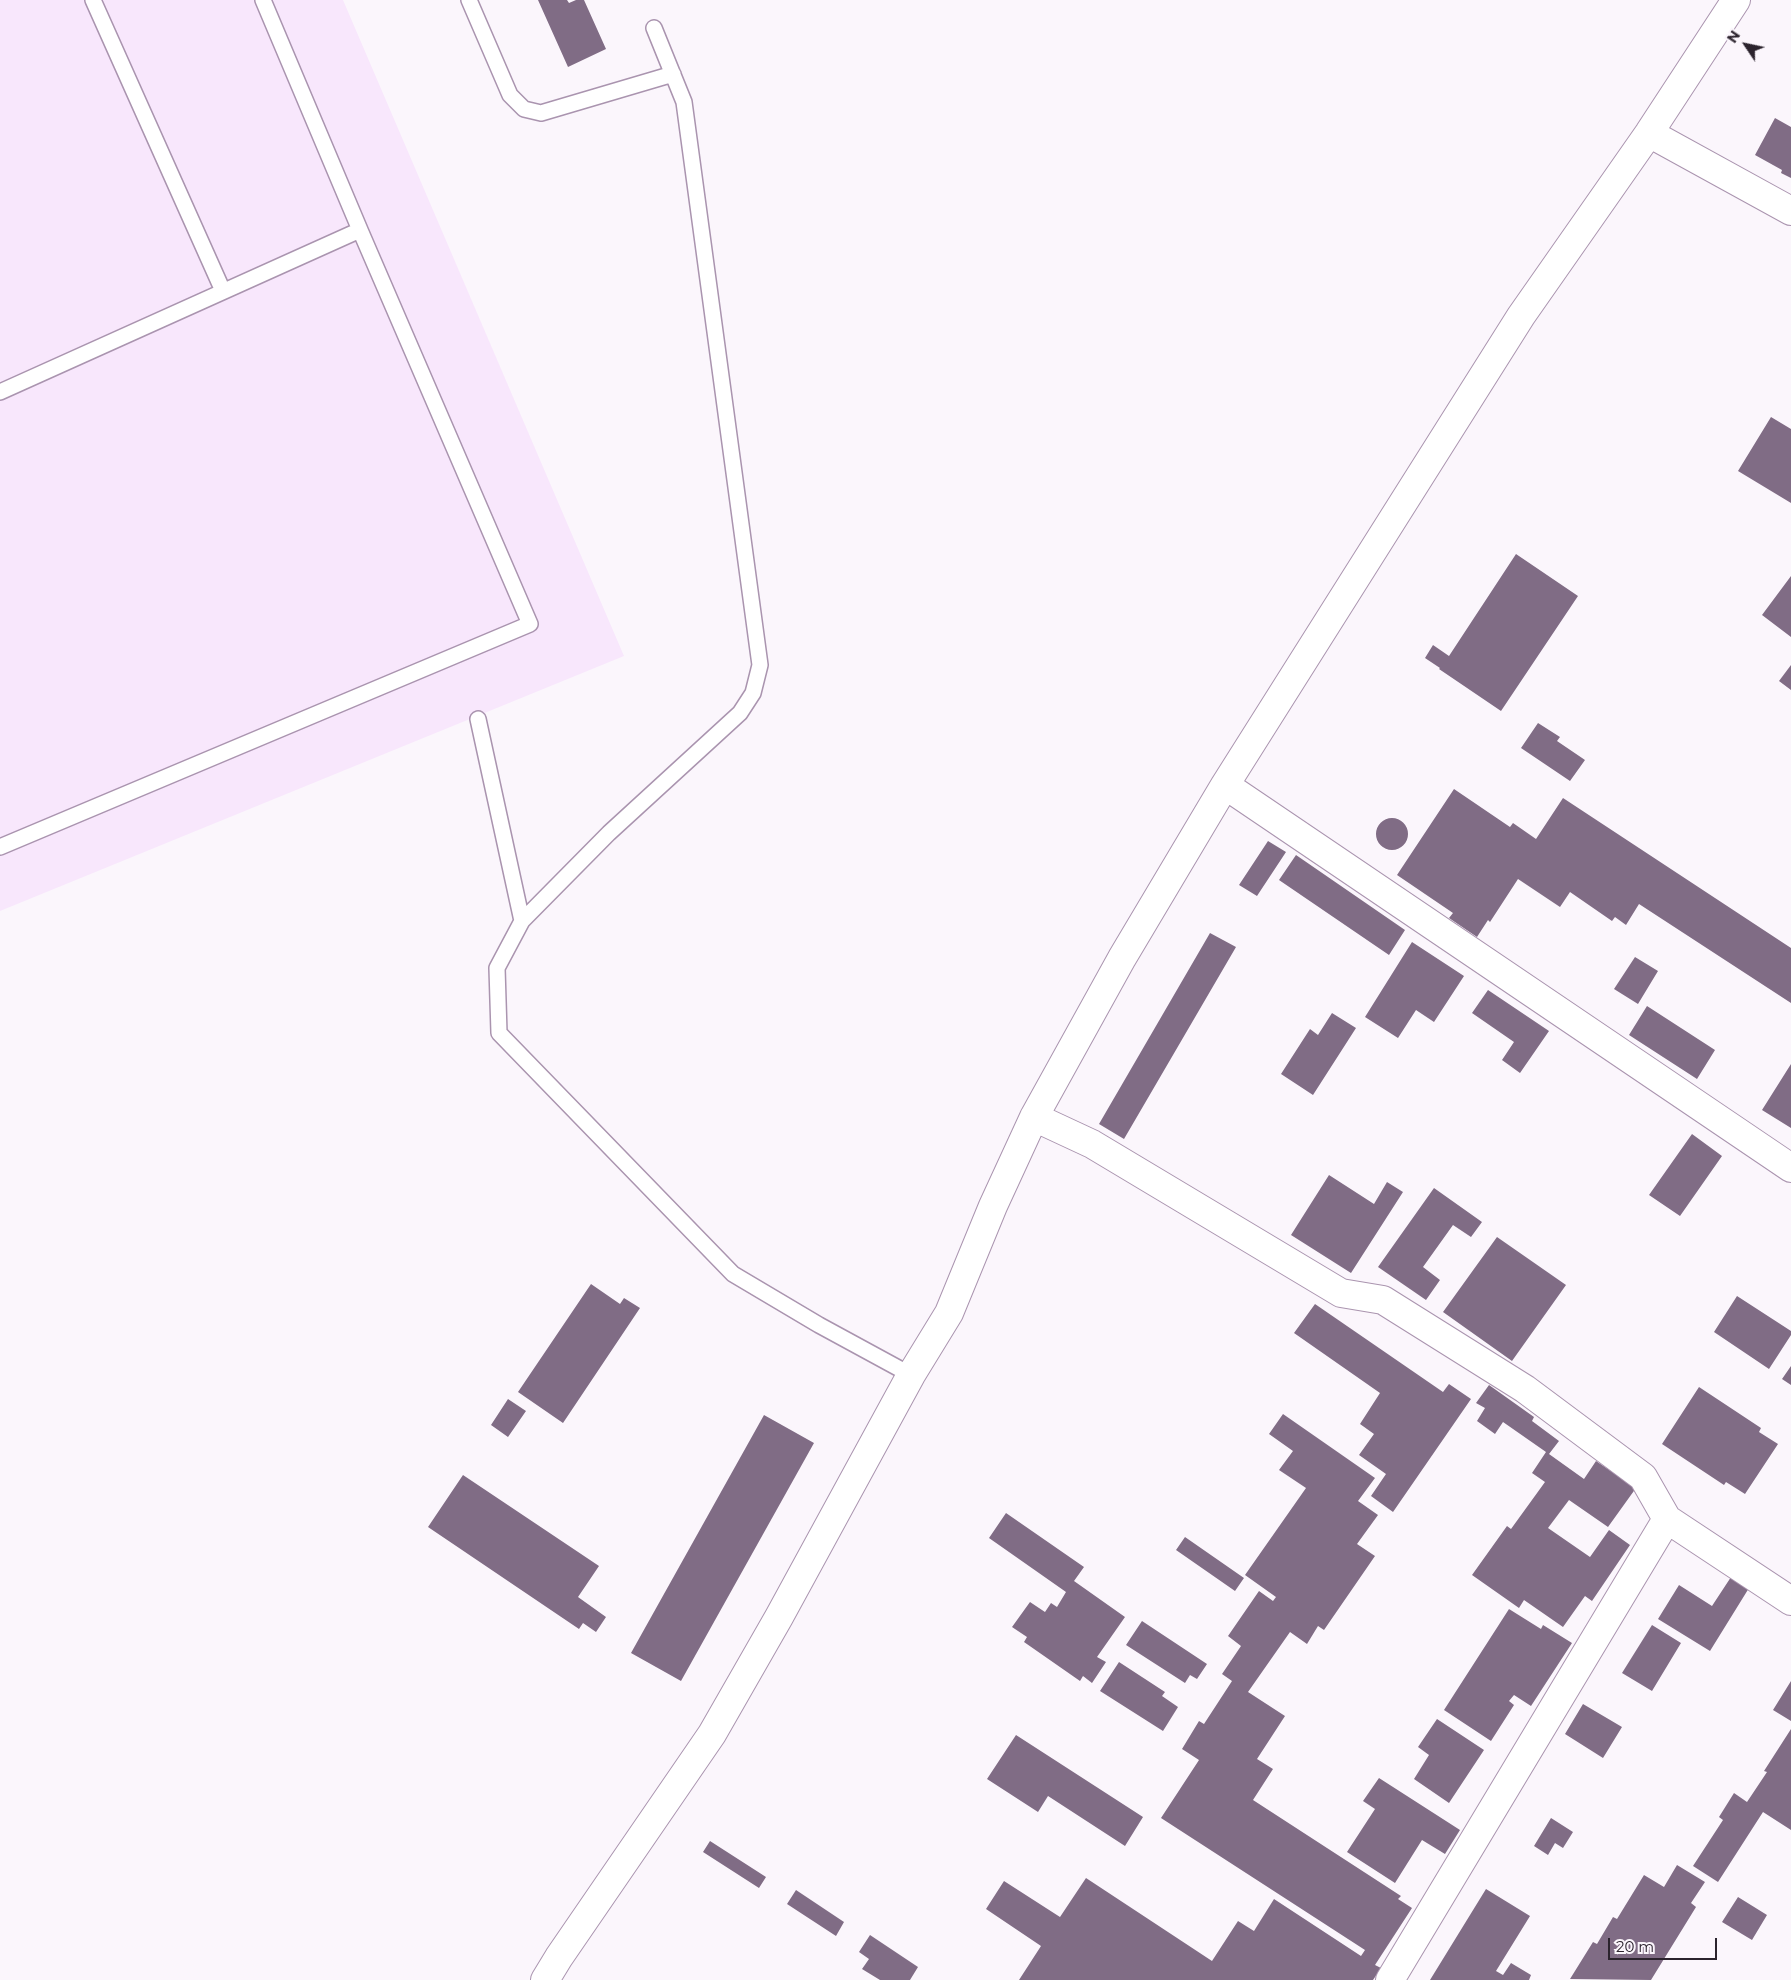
<!DOCTYPE html>
<style>
body{margin:0}
#map{position:relative;width:1791px;height:1980px;overflow:hidden;background:#fbf6fc;font-family:Montserrat,sans-serif}
canvas{display:block}
.north{position:absolute;left:1721px;top:20px;width:50px;height:50px;-webkit-text-stroke:4px #fbf6fc;paint-order:stroke;rotate:304deg;font-size:14px;font-weight:700;line-height:20px;text-align:center;color:#2b232d}
.north::after{content:'';display:block;margin:auto;width:18px;height:22px;background:#2b232d;clip-path:polygon(50% 0,100% 100%,50% 72%,0 100%)}
.scale{position:absolute;left:1608px;top:1938px;width:109px;height:22px;box-sizing:border-box;border:2px solid #2b232d;border-top:0;padding-left:6px;font-size:15px;line-height:18px;white-space:nowrap;color:#2b232d;-webkit-text-stroke:4px #fbf6fc;paint-order:stroke}
</style>
<div id="map">
<canvas width="1791" height="1980"></canvas>
<div class="north">N</div>
<div class="scale">20 m</div>
</div>
<script>
const g = document.querySelector('canvas').getContext('2d');
g.lineJoin = 'round';
function fillPath(path, color) { g.fillStyle = color; g.fill(path, 'evenodd'); }
function stroke(path, color, width, dash) { g.strokeStyle = color; g.lineWidth = width; g.lineCap = dash ? 'butt' : 'round'; g.setLineDash(dash || []); g.stroke(path); }
fillPath(new Path2D(`
 M0 0H343L624 656 0 911Z`), '#f8e7fc');
fillPath(new Path2D(`
 M538 0H567L569 3 576 0H584L606 49 568 67Z
 M1775 118 1791 127V178L1781 173 1782 170 1755 155Z
 M1771 417 1791 429V503L1738 471Z
 M1516 554 1578 596 1501 711 1439 669 1440 668 1425 658 1433 645 1449 656Z
 M1791 576V637L1762 615Z
 M1791 665V690L1779 681Z
 M1538 723 1560 737 1557 741 1585 760 1570 781 1521 748Z
 M1454 789 1510 827 1513 823 1536 839 1563 798 1791 948V1003L1639 904 1626 925 1615 917 1612 921 1570 892 1560 907 1518 879 1490 922 1488 920 1477 937 1449 918 1453 913 1397 875Z
 M1376 834a16 16 0 1 1 32 0a16 16 0 1 1-32 0Z
 M1268 841 1286 852 1257 896 1239 885Z
 M1296 855 1405 930 1389 955 1279 880Z
 M1210 933 1236 947 1124 1139 1099 1124Z
 M1412 942 1464 976 1434 1022 1416 1010 1398 1038 1365 1017Z
 M1635 957 1658 971 1638 1004 1614 989Z
 M1488 990 1549 1031 1520 1073 1502 1060 1514 1042 1472 1013Z
 M1647 1006 1715 1050 1697 1079 1629 1035Z
 M1332 1013 1356 1028 1313 1095 1281 1074 1310 1029 1318 1035Z
 M1791 1064V1128L1762 1110Z
 M1692 1134 1722 1156 1680 1216 1649 1195Z
 M1329 1175 1374 1204 1387 1182 1403 1192 1351 1273 1291 1235Z
 M1434 1188 1482 1222 1471 1237 1453 1225 1423 1267 1440 1280 1426 1300 1378 1267Z
 M1497 1237 1566 1285 1512 1361 1443 1312Z
 M591 1284 620 1304 624 1298 640 1308 563 1423 518 1392Z
 M1737 1296 1791 1331V1335L1769 1369 1714 1332Z
 M1315 1304 1443 1392 1449 1384 1471 1399 1393 1512 1371 1496 1386 1474 1359 1455 1374 1434 1360 1424 1380 1393 1294 1333Z
 M1791 1366V1385L1782 1379Z
 M1489 1385 1534 1417 1532 1421 1559 1441 1549 1454 1584 1479 1596 1461 1636 1488 1608 1527 1569 1500 1548 1528 1590 1557 1609 1530 1630 1545 1592 1601 1585 1596 1563 1627 1524 1600 1519 1608 1472 1575 1507 1526 1511 1529 1545 1482 1532 1473 1546 1452 1503 1422 1495 1434 1477 1421 1485 1408 1476 1403Z
 M1699 1387 1761 1428 1759 1432 1778 1444 1745 1494 1726 1482 1724 1485 1662 1444Z
 M508 1399 526 1411 508 1437 491 1425Z
 M1283 1414 1375 1478 1358 1501 1378 1515 1357 1544 1375 1556 1324 1630 1318 1626 1307 1644 1290 1632 1248 1692 1285 1716 1257 1759 1273 1769 1253 1800 1401 1896 1398 1899 1412 1908 1375 1965 1381 1968 1373 1980H1019L1041 1946 986 1909 1004 1881 1060 1917 1086 1878 1212 1961 1238 1921 1254 1931 1274 1899 1361 1956 1365 1950 1161 1818 1199 1760 1182 1749 1199 1721 1204 1724 1232 1681 1222 1674 1241 1646 1228 1636 1259 1591 1273 1601 1276 1597 1245 1575 1306 1488 1279 1470 1293 1451 1269 1434Z
 M764 1415 814 1443 681 1681 631 1653Z
 M463 1475 599 1566 578 1597 606 1617 596 1632 583 1623 579 1629 428 1527Z
 M1006 1513 1084 1567 1074 1581 1125 1617 1097 1657 1106 1662 1092 1683 1083 1676 1080 1681 1024 1642 1027 1637 1012 1627 1030 1602 1045 1612 1051 1603 1057 1607 1066 1592 989 1538Z
 M1185 1537 1244 1578 1235 1591 1176 1550Z
 M1731 1577 1749 1588 1710 1651 1658 1619 1679 1585 1712 1606Z
 M1509 1609 1541 1629 1543 1625 1572 1643 1531 1706 1514 1695 1509 1701 1514 1705 1491 1741 1444 1710Z
 M1142 1621 1207 1664 1197 1679 1190 1675 1185 1683 1126 1645Z
 M1652 1625 1681 1643 1652 1691 1622 1673Z
 M1119 1662 1165 1692 1162 1696 1178 1707 1163 1731 1100 1691Z
 M1791 1681V1721L1773 1710Z
 M1583 1704 1622 1727 1603 1758 1565 1734Z
 M1437 1719 1484 1750 1449 1803 1414 1779 1429 1755 1418 1747Z
 M1791 1729V1830L1763 1812 1718 1882 1693 1866 1723 1820 1719 1817 1734 1793 1747 1802 1767 1772 1764 1771Z
 M1016 1735 1143 1817 1125 1846 1048 1796 1038 1812 987 1779Z
 M1379 1778 1460 1830 1445 1854 1422 1840 1395 1883 1347 1852 1375 1809 1363 1801Z
 M1551 1818 1573 1832 1563 1848 1555 1843 1548 1855 1534 1846Z
 M710 1841 766 1877 759 1888 703 1852Z
 M1677 1865 1705 1882 1691 1903 1696 1907 1651 1980 1570 1979 1593 1942 1597 1944 1613 1917 1617 1919 1644 1875 1664 1887Z
 M1486 1889 1530 1916 1496 1971 1503 1975 1511 1963 1531 1975 1529 1980H1430Z
 M796 1890 844 1922 836 1936 787 1904Z
 M1738 1897 1767 1915 1752 1940 1722 1922Z
 M870 1935 918 1967 910 1980H880L862 1969 869 1959 859 1952Z`), '#806c85');
const service = new Path2D(`
 M93 0 223 291
 M469 0 510 95 524 109 541 113 673 74
 M654 28 684 102 760 665 753 693 740 713 609 833 522 921 497 968 499 1033 733 1274 819 1325 911 1375
 M0 392 360 230 263 0
 M478 719 522 921
 M0 847 530 624 360 230`);
const minor = new Path2D(`
 M1649 133 1791 211
 M1225 785 1791 1168
 M1034 1117 1092 1144 1341 1293 1383 1300 1525 1389 1643 1477 1667 1519 1791 1601
 M545 1980 559 1957 712 1734 779 1617 911 1375 949 1313 993 1206 1034 1117 1122 958 1225 785 1521 316 1649 133 1736 0
 M1390 1980 1667 1519`);
stroke(service, '#aa94af', 18);
stroke(minor, '#aa94af', 30);
stroke(service, '#fff', 15);
stroke(minor, '#fff', 28);
</script>
